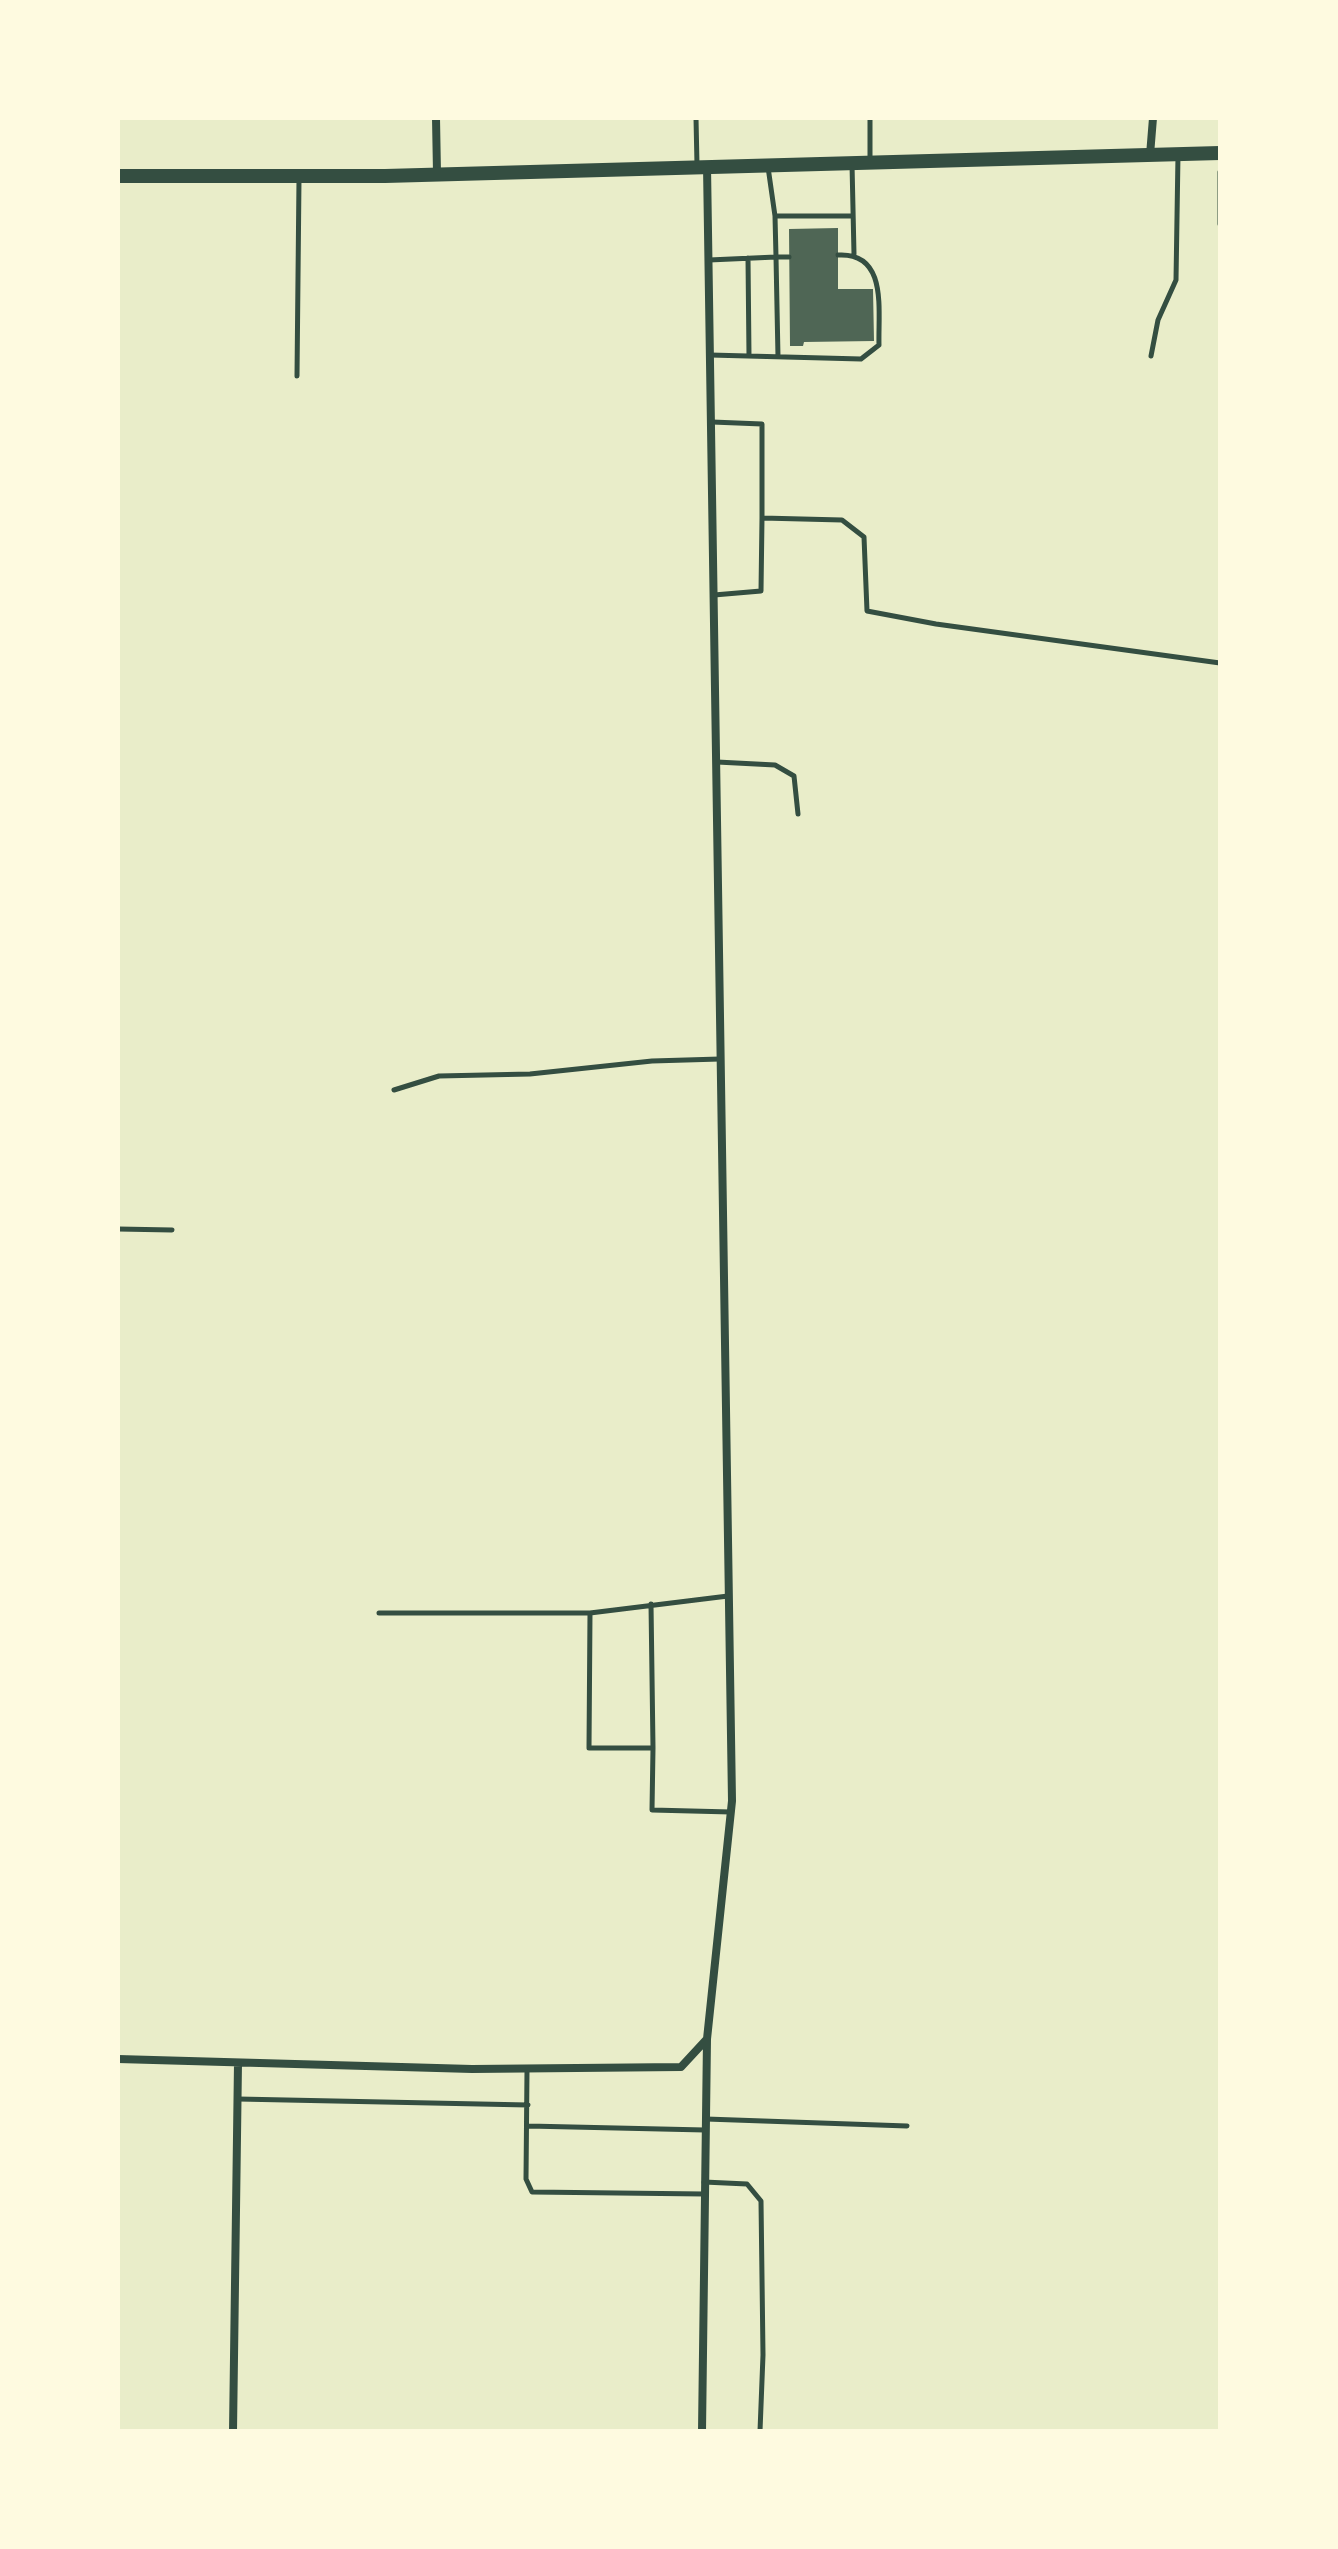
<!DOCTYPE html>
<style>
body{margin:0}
#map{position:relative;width:1338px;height:2549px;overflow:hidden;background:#e9edc9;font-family:"PT Sans Narrow",sans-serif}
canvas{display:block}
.frame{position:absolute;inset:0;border:120px solid #fefae0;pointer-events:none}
</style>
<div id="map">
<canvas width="1338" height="2549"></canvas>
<div class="frame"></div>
</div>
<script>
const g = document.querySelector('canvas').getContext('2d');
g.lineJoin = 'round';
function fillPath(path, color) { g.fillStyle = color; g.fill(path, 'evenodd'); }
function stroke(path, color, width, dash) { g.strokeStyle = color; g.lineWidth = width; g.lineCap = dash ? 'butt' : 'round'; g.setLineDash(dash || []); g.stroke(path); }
fillPath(new Path2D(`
 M838 228V289H873L874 341 804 342 803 346H790L789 229Z`), '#4f6655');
stroke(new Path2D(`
 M696 118 697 165
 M870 118V161
 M852 164 854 254
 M768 167 775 216H852
 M1220 172V224
 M748 258 749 356
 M709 260 776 257 775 216
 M710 355 861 359 879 345C878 310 888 252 838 255
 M1151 356 1158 320 1176 280 1178 155
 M778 357 776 257H789
 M297 376 299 179
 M712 422 762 424V518
 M714 595 761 591 762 518 842 520 864 537 867 611 936 624 1220 663
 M717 762 775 765 794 776 798 814
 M394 1090 439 1076 530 1074 652 1061 720 1059
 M118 1229 172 1230
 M651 1604 653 1748
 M379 1613H590L728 1596
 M590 1613 589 1748H653L652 1810 731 1812
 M527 2070 526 2179 532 2192 704 2194
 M238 2099 528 2105
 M706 2119 907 2126
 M528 2126 705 2130
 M704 2182 747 2184 761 2201 763 2355 760 2431`), '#344e41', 5);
stroke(new Path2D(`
 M436 118 437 173
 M1150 155 1153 118
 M118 2059 472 2069 681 2067 706 2040
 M233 2431 238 2063
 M702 2431 707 2039 732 1801 707 166`), '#344e41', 8);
stroke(new Path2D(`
 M118 176H385L1220 153`), '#344e41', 14);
</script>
